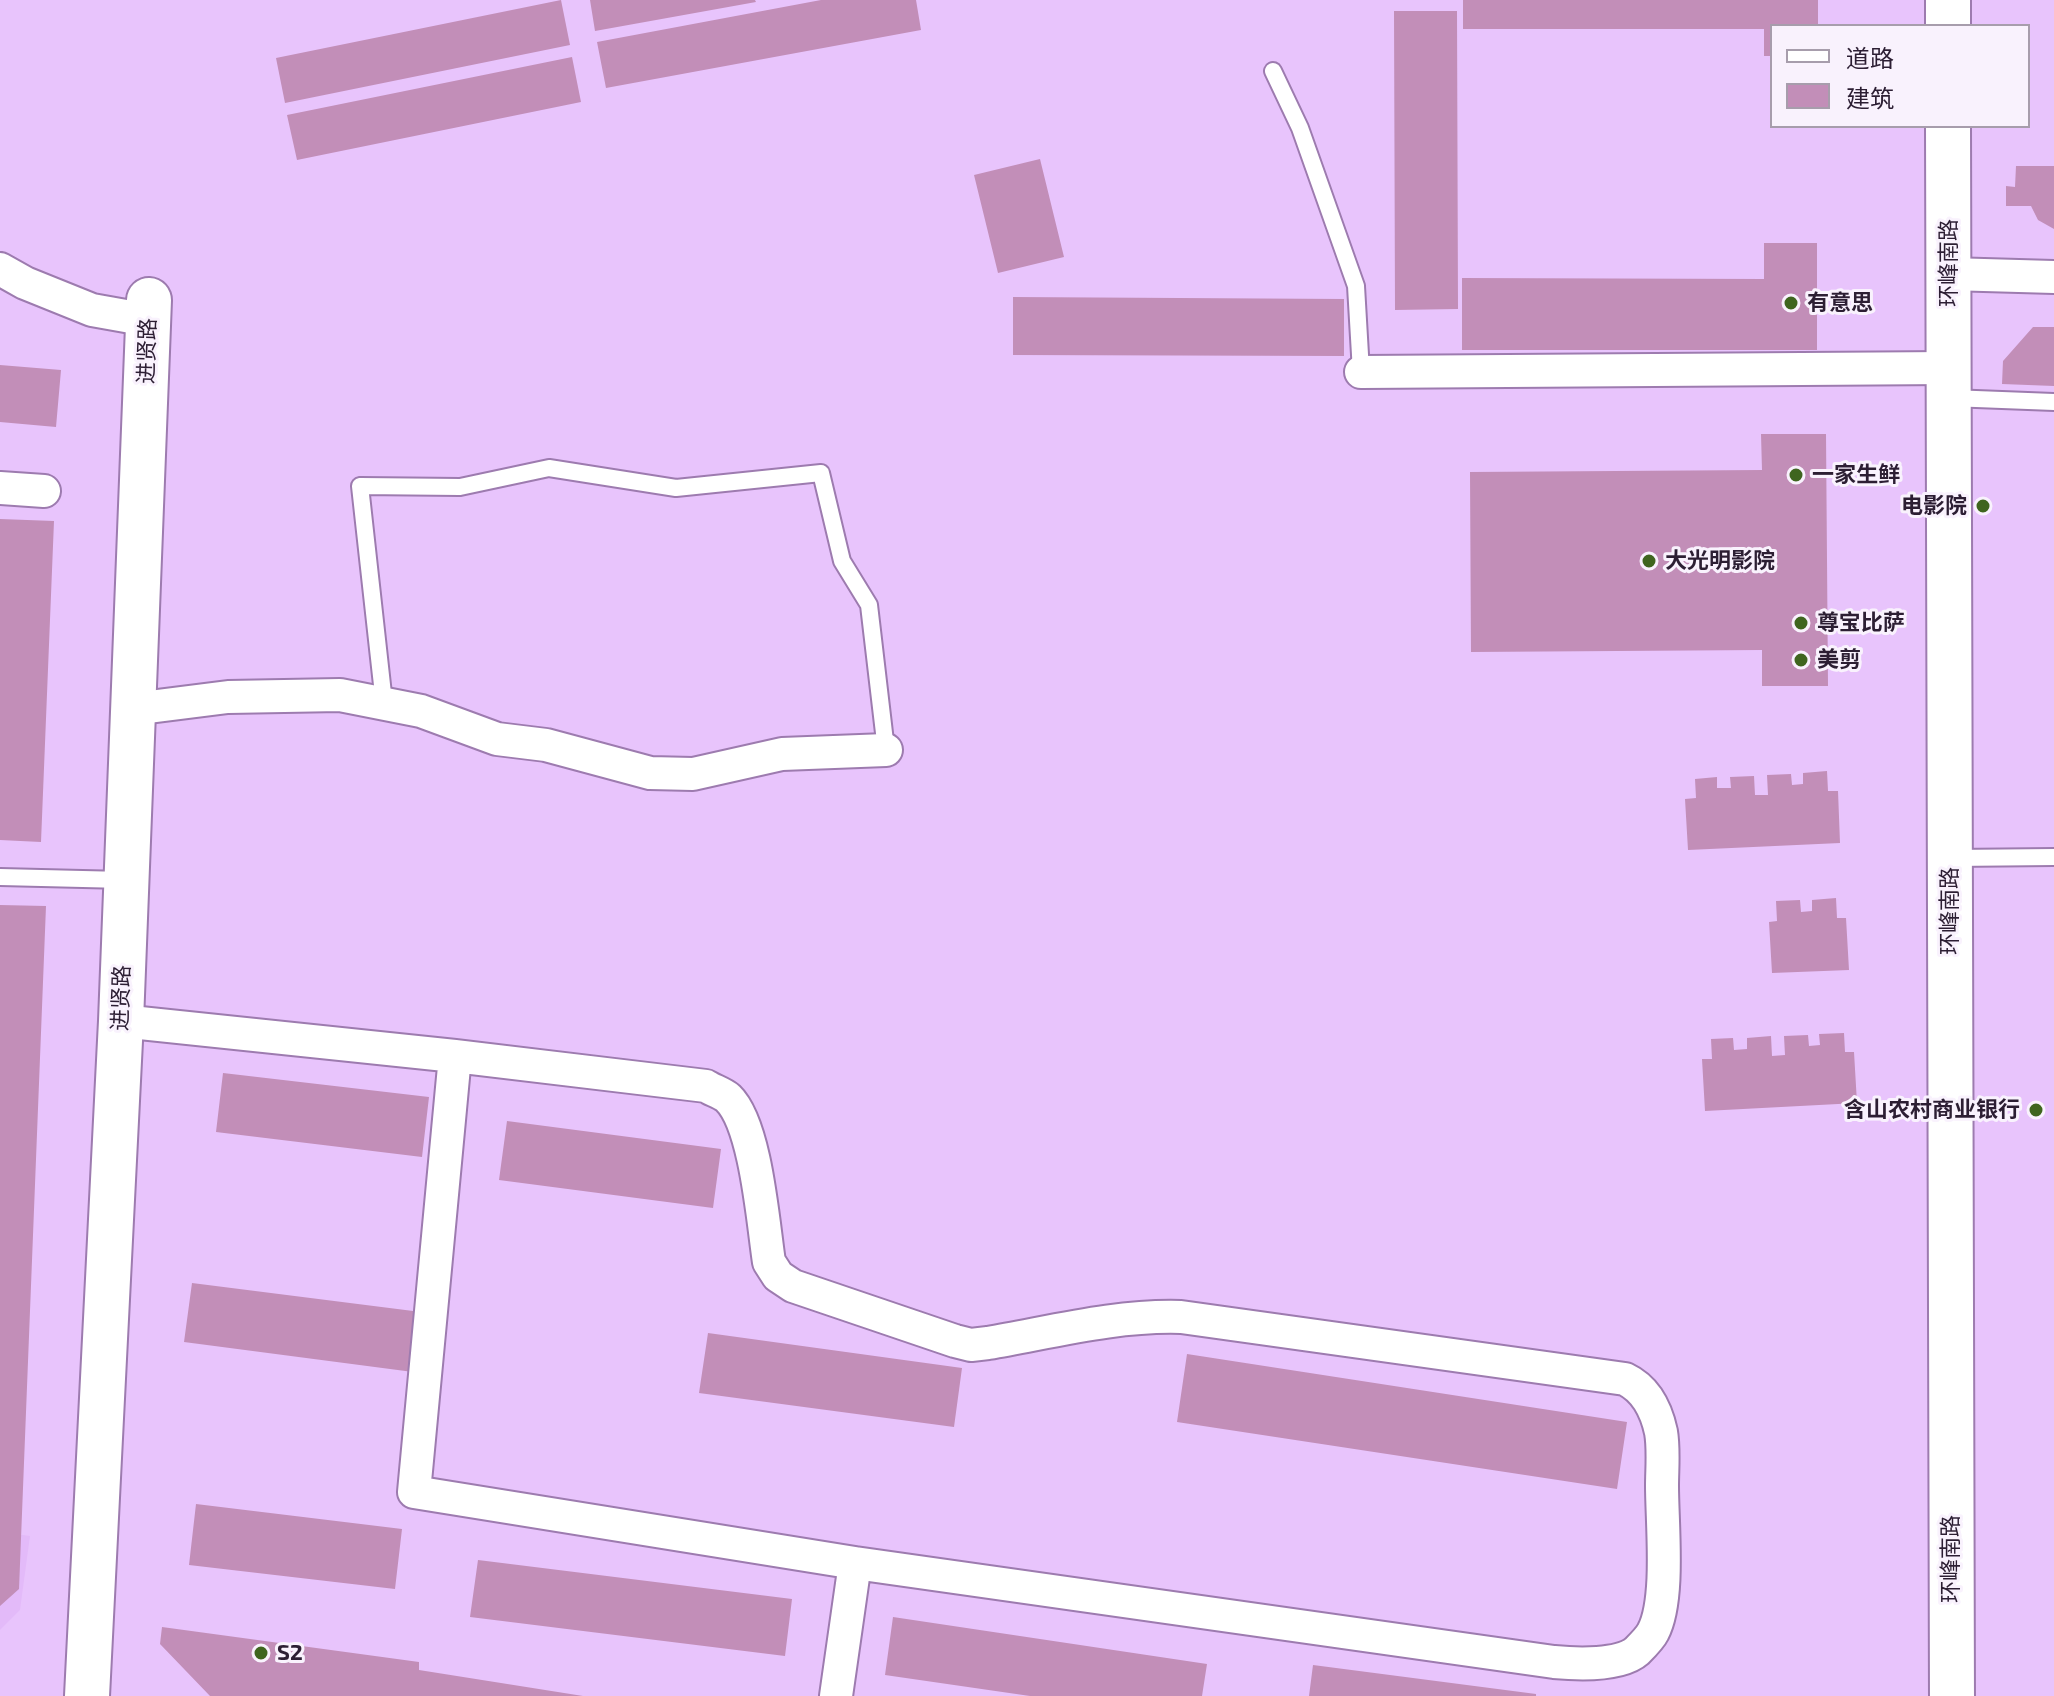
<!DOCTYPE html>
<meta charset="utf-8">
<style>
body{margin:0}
#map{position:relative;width:2054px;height:1696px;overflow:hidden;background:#e8c4fc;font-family:"Exo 2","Noto Sans SC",sans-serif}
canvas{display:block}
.legend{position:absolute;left:1770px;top:24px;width:260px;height:104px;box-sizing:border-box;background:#f9f2fd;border:2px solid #a79dac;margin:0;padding:10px 14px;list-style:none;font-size:24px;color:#2c1e33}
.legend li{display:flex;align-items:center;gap:16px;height:40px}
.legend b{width:40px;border:2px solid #a79dac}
</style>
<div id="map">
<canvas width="2054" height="1696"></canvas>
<ul class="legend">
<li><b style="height:10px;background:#fff"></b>道路</li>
<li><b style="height:22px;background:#c28eb8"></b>建筑</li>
</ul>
</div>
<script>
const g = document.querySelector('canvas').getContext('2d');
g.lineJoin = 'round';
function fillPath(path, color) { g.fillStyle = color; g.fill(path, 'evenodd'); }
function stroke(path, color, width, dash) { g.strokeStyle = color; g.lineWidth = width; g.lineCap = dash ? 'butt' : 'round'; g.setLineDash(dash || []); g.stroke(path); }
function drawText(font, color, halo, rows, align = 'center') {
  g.font = font + ' "Exo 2","Noto Sans SC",sans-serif'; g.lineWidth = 6; g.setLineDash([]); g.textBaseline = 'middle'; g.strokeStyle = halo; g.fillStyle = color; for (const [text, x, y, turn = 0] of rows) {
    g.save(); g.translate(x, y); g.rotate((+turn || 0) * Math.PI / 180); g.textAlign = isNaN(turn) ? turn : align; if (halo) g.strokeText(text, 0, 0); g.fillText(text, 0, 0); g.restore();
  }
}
fillPath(new Path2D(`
 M0 1532 30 1536 20 1610 0 1630Z`), '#e3baf9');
fillPath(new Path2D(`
 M561 0 570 45 285 103 276 58Z
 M590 0H755L756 2 595 31Z
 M821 0H916L921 30 606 88 597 42Z
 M1463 0H1818V26H1772V56H1764V29H1463Z
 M1394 11H1457L1458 309 1395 310Z
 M572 57 581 102 297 160 287 115Z
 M1040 159 1064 257 998 273 974 175Z
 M2016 166H2054V229L2038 220 2031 206H2006V186L2015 187Z
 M1764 243H1817V350H1462V278L1764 279Z
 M1013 297 1344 299V356L1013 355Z
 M2033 327H2054V386L2002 384 2003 361Z
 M0 365 61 370 56 427 0 422Z
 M1761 434H1826L1828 686H1762V650L1471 652 1470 472 1762 470Z
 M0 519 54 521 41 842 0 840Z
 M1827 771 1828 791H1838L1840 843 1688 850 1685 799 1696 798 1695 779 1717 777V788H1731L1730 777 1754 776 1755 795H1768L1767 775 1791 774 1792 785 1803 784V773Z
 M1836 898 1837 918H1846L1849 970 1772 973 1769 922 1777 921 1776 901 1800 900 1801 912 1812 911V900Z
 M0 905 46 906 19 1589 0 1606Z
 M1844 1033 1845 1052H1854L1857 1103 1705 1111 1702 1059H1712L1711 1039 1733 1038 1734 1050 1747 1049V1038L1771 1036 1772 1056 1785 1055 1784 1036 1808 1035 1809 1046 1820 1045 1819 1034Z
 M223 1073 429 1097 422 1157 216 1132Z
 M507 1121 721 1149 713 1208 499 1180Z
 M192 1283 421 1312 413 1372 184 1342Z
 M708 1333 962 1368 954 1427 699 1393Z
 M1187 1354 1627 1422 1617 1489 1177 1422Z
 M196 1504 402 1529 395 1589 189 1565Z
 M478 1560 792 1599 785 1656 470 1617Z
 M893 1617 1207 1664 1202 1696H1030L885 1675Z
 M162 1627 419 1662V1670L583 1696H210L160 1644Z
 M1313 1665 1536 1694V1696H1309Z`), '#c28eb8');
const lane = new Path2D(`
 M1273 71 1300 128 1356 286 1361 372
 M1950 398 2054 402
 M384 703 360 486 460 487 549 468 676 488 821 473 842 561 869 605 886 750
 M1951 858 2054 857
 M0 877 124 880`);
const street = new Path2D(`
 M0 269 25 283 92 310 148 320
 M1949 274 2054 277
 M1361 372 1949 368
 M0 488 44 491
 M133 709 228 697 340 695 421 711 497 739 546 745 650 773 693 774 782 754 886 750
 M121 1021 455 1056 706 1086C712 1090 722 1093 728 1098 756 1125 763 1223 769 1262L778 1276 793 1286 955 1341 971 1345 988 1343C1052 1332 1116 1315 1181 1317L1625 1379C1646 1389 1656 1409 1661 1432 1664 1449 1662 1469 1662 1486 1662 1524 1670 1600 1653 1632 1650 1638 1642 1646 1637 1651 1620 1666 1576 1664 1554 1662L855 1563 414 1492 455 1056
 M836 1696 855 1563`);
const secondary = new Path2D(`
 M1948 0V26
 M1948 126 1952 1696
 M87 1696 121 1021 149 300`);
stroke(lane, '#9d7baf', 20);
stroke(street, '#9d7baf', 36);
stroke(secondary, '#9d7baf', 48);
stroke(lane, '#fff', 16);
stroke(street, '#fff', 32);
stroke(secondary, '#fff', 44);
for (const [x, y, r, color] of [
 [1791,303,8,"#3f651f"],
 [1796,475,8,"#3f651f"],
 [1983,506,8,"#3f651f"],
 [1649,561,8,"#3f651f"],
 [1801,623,8,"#3f651f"],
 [1801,660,8,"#3f651f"],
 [2036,1110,8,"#3f651f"],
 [261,1653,8,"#3f651f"]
]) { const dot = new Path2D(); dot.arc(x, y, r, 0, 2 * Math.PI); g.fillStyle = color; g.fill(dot); stroke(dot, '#f9f2fd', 3); }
drawText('22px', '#2c1e33', '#f9f2fd', [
 ["环峰南路",1949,263,-90],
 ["进贤路",147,351,-88],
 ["环峰南路",1950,911,-90],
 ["进贤路",121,998,-88],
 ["环峰南路",1951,1559,-90]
]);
drawText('bold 22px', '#2c1e33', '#f9f2fd', [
 ["有意思",1807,303],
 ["一家生鲜",1812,475],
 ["电影院",1967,506,"right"],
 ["大光明影院",1665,561],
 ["尊宝比萨",1817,623],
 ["美剪",1817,660],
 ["含山农村商业银行",2020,1110,"right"],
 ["S2",277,1653]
], 'left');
</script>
